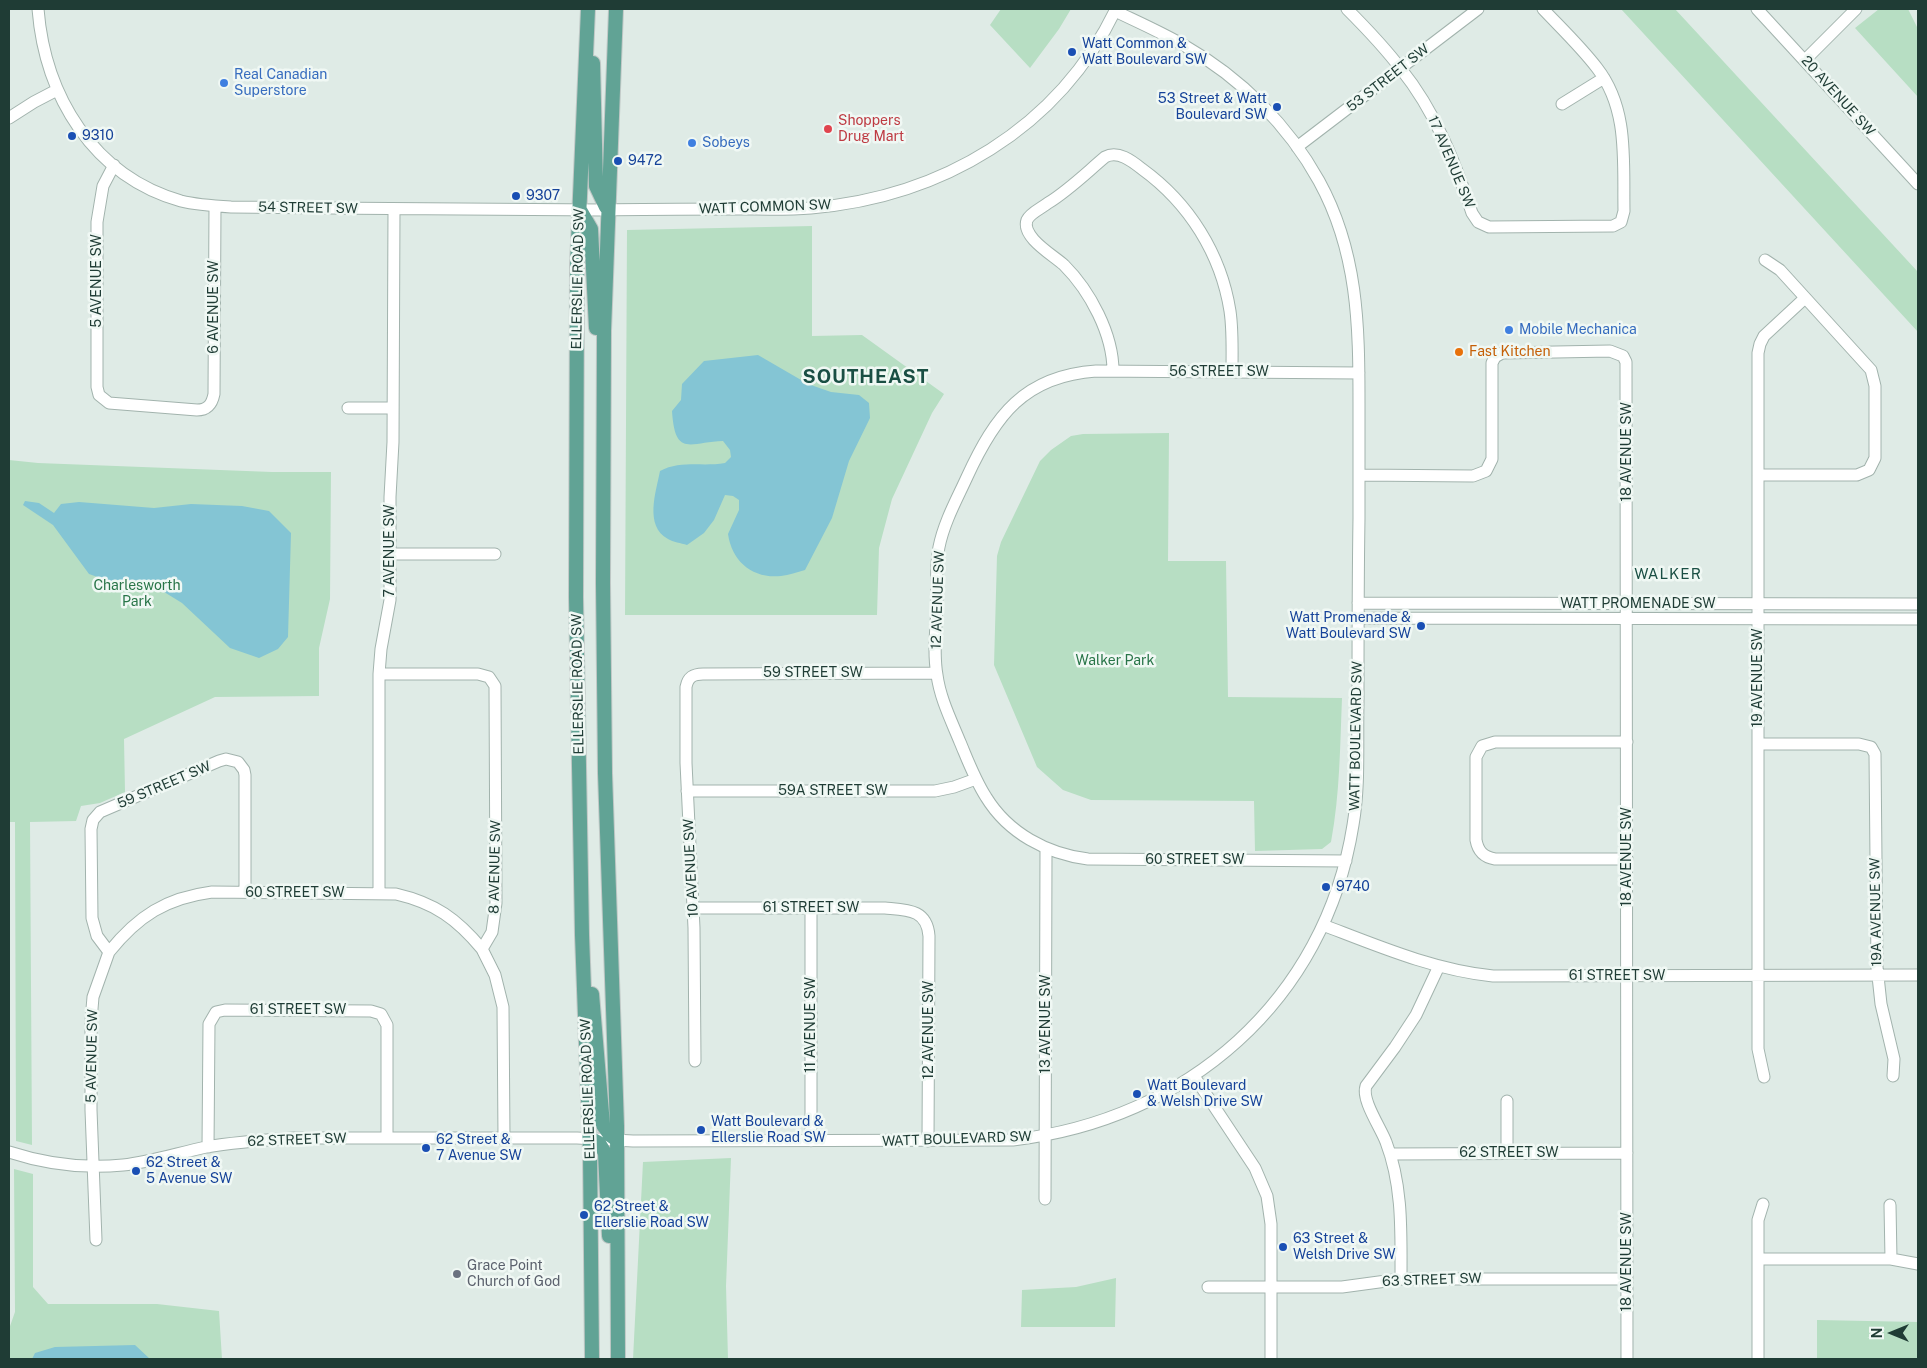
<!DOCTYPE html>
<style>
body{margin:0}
#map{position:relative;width:1927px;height:1368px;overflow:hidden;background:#dfebe6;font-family:"Public Sans",sans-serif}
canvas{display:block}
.frame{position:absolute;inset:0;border:10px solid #1f3c35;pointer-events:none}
.north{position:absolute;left:1867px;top:1308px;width:50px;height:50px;-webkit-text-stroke:4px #f0f8f4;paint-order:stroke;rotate:270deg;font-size:14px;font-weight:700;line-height:20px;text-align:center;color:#1f3c35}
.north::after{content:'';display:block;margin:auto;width:18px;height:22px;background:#1f3c35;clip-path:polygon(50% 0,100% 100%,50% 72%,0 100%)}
</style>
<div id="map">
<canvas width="1927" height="1368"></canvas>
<div class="frame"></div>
<div class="north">N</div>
</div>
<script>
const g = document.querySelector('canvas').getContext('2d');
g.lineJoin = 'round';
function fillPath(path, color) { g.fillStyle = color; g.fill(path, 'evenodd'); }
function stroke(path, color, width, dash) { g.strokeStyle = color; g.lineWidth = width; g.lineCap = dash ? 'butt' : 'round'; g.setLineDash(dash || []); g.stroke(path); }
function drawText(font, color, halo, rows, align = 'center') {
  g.font = font + ' "Public Sans",sans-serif'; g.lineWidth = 5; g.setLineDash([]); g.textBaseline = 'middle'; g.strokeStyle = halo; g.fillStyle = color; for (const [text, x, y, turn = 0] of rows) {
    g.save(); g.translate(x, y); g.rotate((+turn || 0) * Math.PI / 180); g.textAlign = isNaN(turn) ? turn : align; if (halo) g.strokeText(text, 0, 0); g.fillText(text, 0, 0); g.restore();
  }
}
fillPath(new Path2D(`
 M1001 9H1071L1059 29 1030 68 990 25Z
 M1621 9H1675L1918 272V332Z
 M1879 9H1908L1918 29V97L1855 28Z
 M812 226V336L862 335 944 394 932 413 892 499 879 548 877 615H625L627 230Z
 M1169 433 1168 561H1226L1228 697 1342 698C1340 746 1340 794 1331 842L1322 849 1255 851 1254 801 1091 800 1063 790 1037 767 994 665 997 556 1001 542 1040 461 1051 450 1071 436 1083 434Z
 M9 460 38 463 272 472H331L330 599 319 648V696L215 697 124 739 125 792 100 803 81 806 76 821 30 822 32 1145 16 1141 15 822H9Z
 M731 1158 726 1286 728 1359H633L643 1162Z
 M14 1169 33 1174V1287L48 1304H157L219 1311 222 1359H9V1329L15 1312Z
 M1116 1278 1115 1327H1021L1022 1290 1076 1287Z
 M1817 1320 1918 1322V1359H1817Z`), '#b7dec3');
fillPath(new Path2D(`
 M758 355 808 384 831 392 859 395 869 403 870 418 849 461 832 518 805 570C797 572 789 575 781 576 753 579 732 562 728 534L739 510V500L733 496 725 495 714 520 704 533 687 545C681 543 673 542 668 539 644 526 656 492 660 471 681 460 703 467 725 463L731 457 730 450 723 441C690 442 675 458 672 411L681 400 682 384 704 361Z
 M25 501 39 503 54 513 61 504 79 502 154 508 191 504 242 506 269 511 291 533 288 637 278 649 259 658 230 648 182 603 156 587 120 585 89 574 53 525 23 505Z
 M135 1345 150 1359H32L35 1353 55 1347Z`), '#84c5d4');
const minor = new Path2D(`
 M38 9C45 96 93 176 181 201 197 205 214 206 231 207 355 208 479 210 603 210 648 209 693 209 738 209 762 209 787 210 811 208 941 197 1058 129 1116 9
 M1347 9C1366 28 1385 48 1401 69 1435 111 1455 162 1472 213L1478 222 1489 227 1613 226 1621 222 1624 211C1623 161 1629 109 1597 68 1581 47 1561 28 1543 9
 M1757 9 1918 184
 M1805 60 1856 9
 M1562 104 1604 78
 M9 118 34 102 57 90
 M1297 147 1478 9
 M114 165 103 186 97 222V387L99 395 109 403 197 410C208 410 212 404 214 394L215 206
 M1113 371C1113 334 1090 291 1064 265 1053 255 1021 237 1027 220 1030 213 1042 208 1048 203 1069 190 1086 173 1105 157 1118 150 1132 161 1142 169 1189 203 1221 254 1230 311 1233 331 1232 352 1232 372
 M348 408H393
 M1359 475 1473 476 1486 471 1492 459V363L1495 357 1502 353 1610 351 1623 356 1626 362 1627 1359
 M1758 475H1857L1869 470 1875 458V386L1871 370 1780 270 1765 260
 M390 554H495
 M1358 603 1918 604
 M1358 618 1918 619
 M379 674H478L489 677 495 686 496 903 492 932 482 949 495 975 503 1007 504 1138
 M1627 742H1495L1482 746 1476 757V840C1478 851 1483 857 1495 859H1627
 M1758 744H1859L1871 747 1875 754 1877 967 1881 1004 1894 1059 1893 1076
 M687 791H935L954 787 976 779
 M1346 861 1088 859C1047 854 1008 833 986 797 975 780 968 761 960 742 951 720 940 698 937 675 933 653 936 629 937 607 937 587 935 566 939 547 944 522 957 499 967 477 995 416 1024 376 1096 371L1359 373
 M379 893V674L381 649 390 600V497L393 442 394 209
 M694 908H885C907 910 927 909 929 936L928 1141
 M1323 925C1378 946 1434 970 1493 976L1918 975
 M109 952C138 916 166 898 212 892L396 894C435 903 457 919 482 949
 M695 1061 694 928 686 763V687C688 677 693 674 703 674L936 673
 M1194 1076 1255 1168 1267 1196 1271 1224V1359
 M1764 1077 1758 1049V353L1760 344 1764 336 1805 298
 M1507 1101V1153
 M811 1141V909
 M208 1147 209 1024 216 1012 225 1010 371 1011 381 1014 387 1025V1138
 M9 1152C46 1164 84 1169 123 1165 151 1162 178 1153 206 1147 235 1142 264 1140 294 1138H577L633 1141 1013 1140C1187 1120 1325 1001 1353 825 1360 785 1357 744 1358 703 1358 641 1358 580 1359 518 1359 480 1359 441 1359 403 1359 325 1358 252 1319 181 1288 125 1241 78 1185 46 1163 33 1138 22 1115 11
 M1390 1154 1627 1153
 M1045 1199 1046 849
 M1890 1205 1891 1259
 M96 1240 91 1110V1021L93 997 109 952 97 936 92 918 91 829 93 820 100 812 219 761 226 759 238 762 244 770 245 775V892
 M1758 1259V1220L1763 1204
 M1401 1279C1401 1233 1403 1186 1386 1142 1381 1128 1361 1100 1366 1086L1395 1047 1416 1015 1439 966
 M1208 1287H1342L1401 1279H1627
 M1758 1359V1259H1891L1918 1264`);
const major = new Path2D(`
 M588 9 577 266 576 597 582 935 590 1152 592 1359
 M616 9 604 331 603 583 605 773 617 1126 618 1359
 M593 63 596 186 606 207
 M580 210 591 229 596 328
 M592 994 603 1125 610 1135 617 1140
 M590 1138 599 1143 605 1153 609 1236`);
stroke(minor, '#a2b3ad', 13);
stroke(major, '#c0c8c6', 16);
stroke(minor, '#fff', 11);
stroke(major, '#61a395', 14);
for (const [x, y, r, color] of [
 [1072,52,5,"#1a4fb4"],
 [224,83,5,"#3f7fe0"],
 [1277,107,5,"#1a4fb4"],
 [828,129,5,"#e0444e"],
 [72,136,5,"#1a4fb4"],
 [692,143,5,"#3f7fe0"],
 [618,161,5,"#1a4fb4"],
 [516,196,5,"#1a4fb4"],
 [1509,330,5,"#3f7fe0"],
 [1459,352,5,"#e8710a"],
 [1421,626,5,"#1a4fb4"],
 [1326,887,5,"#1a4fb4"],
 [1137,1094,5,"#1a4fb4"],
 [701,1130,5,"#1a4fb4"],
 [426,1148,5,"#1a4fb4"],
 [136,1171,5,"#1a4fb4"],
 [584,1215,5,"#1a4fb4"],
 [1283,1247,5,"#1a4fb4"],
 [457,1274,5,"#6b7280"]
]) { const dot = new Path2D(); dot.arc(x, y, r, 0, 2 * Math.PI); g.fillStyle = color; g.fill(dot); stroke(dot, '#f0f8f4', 2); }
drawText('14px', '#164399', '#f0f8f4', [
 ["Watt Common &",1082,44],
 ["Watt Boulevard SW",1082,60],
 ["53 Street & Watt",1267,99,"right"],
 ["Boulevard SW",1267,115,"right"],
 ["9310",82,136],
 ["9472",628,161],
 ["9307",526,196],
 ["Watt Promenade &",1411,618,"right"],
 ["Watt Boulevard SW",1411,634,"right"],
 ["9740",1336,887],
 ["Watt Boulevard",1147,1086],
 ["& Welsh Drive SW",1147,1102],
 ["Watt Boulevard &",711,1122],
 ["Ellerslie Road SW",711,1138],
 ["62 Street &",436,1140],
 ["7 Avenue SW",436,1156],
 ["62 Street &",146,1163],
 ["5 Avenue SW",146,1179],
 ["62 Street &",594,1207],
 ["Ellerslie Road SW",594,1223],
 ["63 Street &",1293,1239],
 ["Welsh Drive SW",1293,1255]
], 'left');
drawText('14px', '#366cbe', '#f0f8f4', [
 ["Real Canadian",234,75],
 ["Superstore",234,91],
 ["Sobeys",702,143],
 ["Mobile Mechanica",1519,330]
], 'left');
drawText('14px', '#1f3c35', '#f0f8f4', [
 ["53 STREET SW",1388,78,-38],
 ["20 AVENUE SW",1838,96,48],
 ["17 AVENUE SW",1451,162,67],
 ["WATT COMMON SW",765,207,-2],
 ["54 STREET SW",308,208,1],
 ["ELLERSLIE ROAD SW",578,279,-89],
 ["5 AVENUE SW",97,281,-90],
 ["6 AVENUE SW",214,307,-90],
 ["56 STREET SW",1219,372],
 ["18 AVENUE SW",1627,452,-90],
 ["7 AVENUE SW",390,551,-90],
 ["12 AVENUE SW",938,600,-88],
 ["WATT PROMENADE SW",1638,604],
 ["59 STREET SW",813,673],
 ["19 AVENUE SW",1758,678,-90],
 ["ELLERSLIE ROAD SW",578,684,-91],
 ["WATT BOULEVARD SW",1356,736,-89],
 ["59 STREET SW",164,785,-23],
 ["59A STREET SW",833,791],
 ["18 AVENUE SW",1627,857,-90],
 ["60 STREET SW",1195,860],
 ["8 AVENUE SW",495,867,-89],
 ["10 AVENUE SW",691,868,-93],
 ["60 STREET SW",295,893],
 ["61 STREET SW",811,908],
 ["19A AVENUE SW",1876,912,-91],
 ["61 STREET SW",1617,976],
 ["61 STREET SW",298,1010],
 ["13 AVENUE SW",1046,1024,-90],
 ["11 AVENUE SW",811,1025,-90],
 ["12 AVENUE SW",929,1030,-90],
 ["5 AVENUE SW",92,1056,-89],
 ["ELLERSLIE ROAD SW",588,1089,-92],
 ["WATT BOULEVARD SW",957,1139,-2],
 ["62 STREET SW",297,1140,-2],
 ["62 STREET SW",1509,1153],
 ["18 AVENUE SW",1627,1262,-90],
 ["63 STREET SW",1432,1280,-2]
]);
drawText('14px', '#be3a42', '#f0f8f4', [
 ["Shoppers",838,121],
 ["Drug Mart",838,137]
], 'left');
drawText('14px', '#c56008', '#f0f8f4', [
 ["Fast Kitchen",1469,352]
], 'left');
drawText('14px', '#287548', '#f0f8f4', [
 ["Charlesworth",137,586],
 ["Park",137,602],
 ["Walker Park",1115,661]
]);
drawText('14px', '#5b616d', '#f0f8f4', [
 ["Grace Point",467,1266],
 ["Church of God",467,1282]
], 'left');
g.letterSpacing = '1px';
drawText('15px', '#1a4f44', '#f0f8f4', [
 ["WALKER",1668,574]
]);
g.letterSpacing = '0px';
g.letterSpacing = '1px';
drawText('bold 19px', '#1a4f44', '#f0f8f4', [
 ["SOUTHEAST",866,377]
]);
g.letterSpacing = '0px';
</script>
